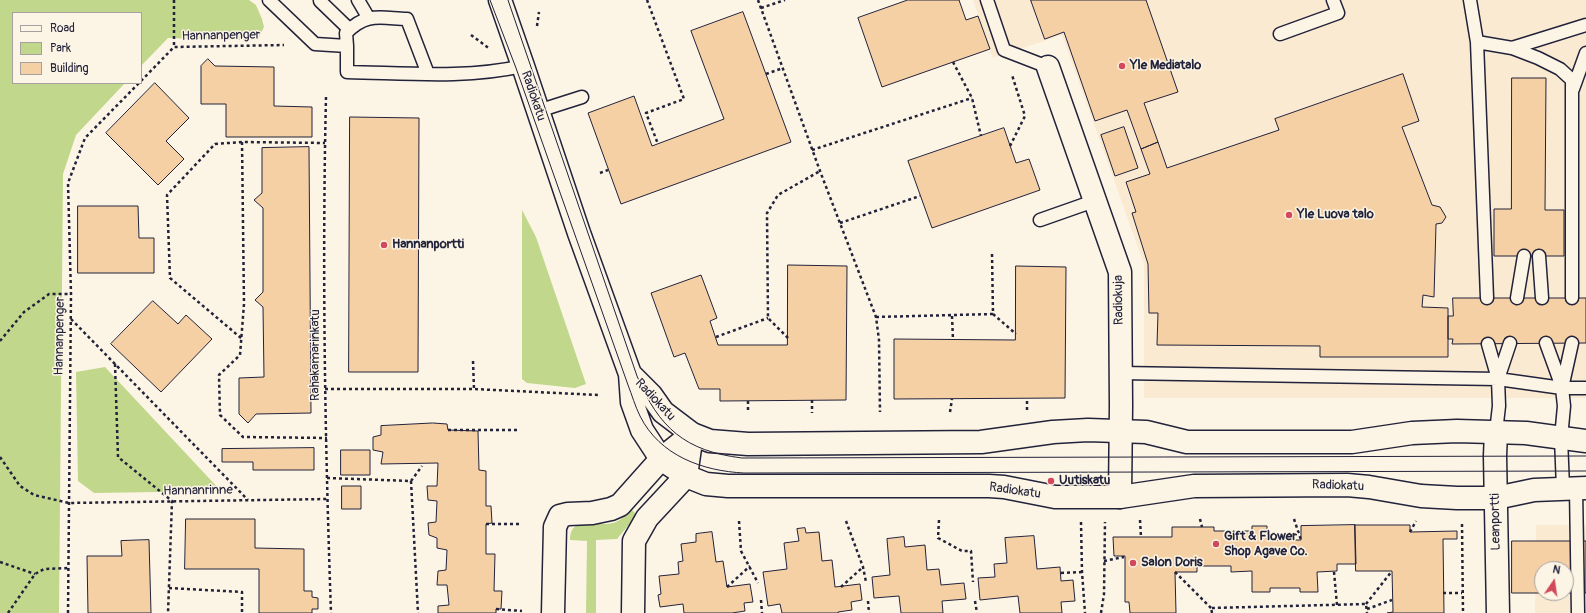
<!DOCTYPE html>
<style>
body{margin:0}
#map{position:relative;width:1586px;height:613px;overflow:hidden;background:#fcf5e5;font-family:Pangolin,sans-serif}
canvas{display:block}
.legend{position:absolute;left:12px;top:12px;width:130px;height:72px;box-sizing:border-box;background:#fcf5e5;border:1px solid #a5a1a1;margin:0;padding:5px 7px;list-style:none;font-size:12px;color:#22223b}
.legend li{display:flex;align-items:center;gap:8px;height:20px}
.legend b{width:20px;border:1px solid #a5a1a1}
.north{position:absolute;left:1534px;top:561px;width:40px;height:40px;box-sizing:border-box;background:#fcf5e5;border:1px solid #a5a1a1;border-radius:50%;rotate:13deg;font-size:11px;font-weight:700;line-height:16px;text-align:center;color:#22223b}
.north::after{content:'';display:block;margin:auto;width:14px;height:18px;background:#d1495b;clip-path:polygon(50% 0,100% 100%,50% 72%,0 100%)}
</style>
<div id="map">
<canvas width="1586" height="613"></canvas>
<ul class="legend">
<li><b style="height:5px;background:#fcf5e5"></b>Road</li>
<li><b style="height:11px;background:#c1d78c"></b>Park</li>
<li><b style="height:11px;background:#f6d0a5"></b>Building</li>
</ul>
<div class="north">N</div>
</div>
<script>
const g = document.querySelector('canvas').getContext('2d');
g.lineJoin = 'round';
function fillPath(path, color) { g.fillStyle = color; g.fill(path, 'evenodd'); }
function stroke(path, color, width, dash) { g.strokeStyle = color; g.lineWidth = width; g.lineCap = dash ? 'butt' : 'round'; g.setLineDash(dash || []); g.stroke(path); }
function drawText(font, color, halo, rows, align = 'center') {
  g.font = font + ' Pangolin,sans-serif'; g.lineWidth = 3; g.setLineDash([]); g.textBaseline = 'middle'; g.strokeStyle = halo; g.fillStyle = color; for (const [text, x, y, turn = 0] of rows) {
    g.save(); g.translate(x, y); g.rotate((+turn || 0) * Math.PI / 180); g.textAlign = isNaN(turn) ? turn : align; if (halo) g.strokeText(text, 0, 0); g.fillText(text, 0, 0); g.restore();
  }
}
fillPath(new Path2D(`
 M973 0H1586V398H1144V264L1062 35 993 58Z
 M1536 525H1586V613H1535ZM1542 569H1566V593H1542Z`), '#faead2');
fillPath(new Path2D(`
 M0 0H249L256 5 262 19 264 27 259 37 256 39 240 40 168 38 141 66V13H13V83H125L76 135 63 174 59 613H0Z
 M522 210 536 237 586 384 575 388 527 383 522 379Z
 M105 367 221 491 94 493 78 481 76 372Z
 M631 509 637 515 617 539 596 540V613H586L587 541 570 540C570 513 599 529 616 522 622 519 627 514 631 509Z`), '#c1d78c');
const building = new Path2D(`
 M908 0H959L966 20 978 16 990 49 882 87 858 18Z
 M1031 0H1146L1178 92 1144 103 1158 142 1141 149 1127 110 1095 121 1064 32 1045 39Z
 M743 12 791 142 621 204 588 113 634 96 652 146 724 119 691 31Z
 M208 59 215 66 274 67V106L312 107V137H226V104H201V66Z
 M1403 74 1419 121 1402 127 1432 205 1440 207 1446 217 1442 223 1436 224 1434 297 1423 295 1422 307 1448 308V357H1320V346L1157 345 1158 313H1149L1148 264 1132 213 1136 212 1126 182 1150 174 1141 149 1158 142 1167 168 1279 130 1275 119Z
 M1512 78H1546L1545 210H1564V256H1494V209H1511Z
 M155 83 189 118 166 141 184 159 158 185 106 133Z
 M350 117 419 118 418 372H349Z
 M1124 127 1138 168 1115 176 1101 135Z
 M1004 128 1016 163 1029 159 1040 190 932 228 908 161Z
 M309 147 311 413 256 414 248 423 239 414V378L264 377 263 307 255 300 263 292V208L254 200 262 193V148Z
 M78 206H138L139 238H154V273H78Z
 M788 265 847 266 846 400 720 401V389H699L685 353 674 357 651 293 701 275 717 318 710 321 718 345H787Z
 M1016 266 1066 267 1065 398 894 399V339L1015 340Z
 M1453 298H1586V343L1452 344 1453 339H1448V316H1453Z
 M153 301 178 324 186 315 212 339 161 392 111 344Z
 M433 423 447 424 448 430 478 431 479 470 486 471V506H491L492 523 486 524V554H495L494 591H502L501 609H496V613H438V606L449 605 447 585H437L438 571 446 570 447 550 437 548V538L429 535 428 523 436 522 437 501 428 500 427 486H437L438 463 381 464 383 452 373 450V437L381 435V426Z
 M314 448V470H253V462H222V449Z
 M341 450H370V475H341Z
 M342 486H361V509H342Z
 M186 519H255V548L304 549V591H312V597L318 598V609H312V613H259V569H185Z
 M1355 525H1410V532L1457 531V539H1443L1444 613H1387L1393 612 1392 571H1356Z
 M1355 525 1356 564H1337V571L1317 572 1318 592H1300V588H1270V592H1252V571L1231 572V566H1197V572H1175L1176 613H1130L1129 602H1125V556H1114L1113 537H1172V527H1214V531H1252V526H1267V540H1301V526Z
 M805 528 806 533 819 532 822 561 832 560 835 587 860 584 862 600 851 602 852 610 838 612V613H782L780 604 768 606 763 572 787 569 784 543 799 541 797 529Z
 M712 532 716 562 723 561 727 587 750 584 753 602 744 603 745 611 732 613H684L683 604 660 607 658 595 661 594 659 576 679 574 678 562 683 561 681 544 696 542V534Z
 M1034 536 1037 569 1060 567 1061 581 1073 580 1075 601 1061 602 1062 613H1020L1018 596 980 600 978 578 995 577 994 564 1007 563 1005 538Z
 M904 537 905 547 925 545 927 570 939 569 941 585 964 583 966 599 942 601 943 613H901L899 596 874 598 872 577 890 575 887 539Z
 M149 540 151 613H88L87 556H122L121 541Z
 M1512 541H1586V593H1566V569H1542V593H1512Z`);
fillPath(building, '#f6d0a5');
stroke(building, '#22223b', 1);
const lane = new Path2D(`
 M269 0 315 44 347 46
 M358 0 368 17
 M987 0 1004 50 1048 67
 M1470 0 1477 42 1487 298
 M320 1 349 29
 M1280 34 1338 13 1333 0
 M1477 42 1512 48 1538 58 1560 69 1572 80V298
 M1512 48 1586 25
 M428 74 407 19C380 18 366 12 346 33L347 46V72C406 73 465 79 523 66
 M1573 89 1586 53
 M538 111 582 97
 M1040 220 1094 201
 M1539 256 1542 298
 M1517 298 1524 256
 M1546 343 1562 387
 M1488 344 1498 379 1499 406 1496 432
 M1120 373 1498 379 1562 388H1586
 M1498 379 1510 343
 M1563 488 1561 438 1564 406 1562 388 1572 343
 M1576 488 1578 613`);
const street = new Path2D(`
 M1048 67 1120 272 1121 406 1120 497
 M1496 432 1495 456 1498 613
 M553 613 555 527 560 516 568 514 592 513 611 509 620 505 661 459 692 434
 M633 613 634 541 647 518 686 476 692 434`);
const secondary = new Path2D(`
 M500 0 523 66 579 233 630 374 632 402 642 430 661 459 686 476 706 484 728 486H989L1004 487 1055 497H1120L1194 486 1347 485 1369 487 1421 496 1457 498H1496L1534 490 1586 488
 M630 374 651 395 663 412 692 434 710 441 748 444 981 442 1053 432 1088 430 1146 432 1187 442H1352L1412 433 1457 431 1526 433 1586 441`);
stroke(lane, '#22223b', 15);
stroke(street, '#22223b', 25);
stroke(secondary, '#22223b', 25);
stroke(new Path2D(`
 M174 0V47
 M647 0 684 99 646 113 658 144
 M758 0 820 171 876 317 879 340 880 412
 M761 8 785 0
 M537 26 539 12
 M471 35 490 49
 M953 62 972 98 981 136
 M766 74 783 68
 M141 81 174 47 284 45
 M326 97C322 269 325 441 331 613
 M242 142 244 304 240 355 219 375 220 415 243 437 327 438
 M1010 146 1025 116 1012 75
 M812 150 972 98
 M600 173 608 170
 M840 223 920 196
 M993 314 1016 334
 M952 316 953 340
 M876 317 993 314 992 254
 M71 319 248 500
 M716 337 768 318
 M241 338 170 278 167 195 215 144 242 142 325 143
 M788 338 768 318 767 213 778 195 820 171
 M0 341 24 312 49 294H71
 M473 361 474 389
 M115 364 118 457 172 501 168 613
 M325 389H474L598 395
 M812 400V413
 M748 401V413
 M1027 410V399
 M950 412 952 399
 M448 430H520
 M0 457 20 486 34 495 69 503 327 499
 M327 478 411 481 422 466
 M411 481 418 613
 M1200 519 1202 527
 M1294 519 1301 540
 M939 520 938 538 962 551H971L973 582
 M1140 520 1141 537
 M739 521 741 551 758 583
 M846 521 863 567 866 582
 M1081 522 1082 572 1085 613
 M486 524H521
 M1462 524 1463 613
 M1410 532 1416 521
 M1104 561 1124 557
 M0 562 35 574
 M1175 572 1211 608
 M1334 572 1337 605
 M1061 573 1082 572
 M727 587 750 566
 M841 587 863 567
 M169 588 242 592V613
 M1443 593H1462
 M761 600 762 613
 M868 601 869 613
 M975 601 977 613
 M1366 604 1392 571
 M496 609 522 611
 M1367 609 1392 600
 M8 613 35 574 44 569 68 568
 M68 613 71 294 68 183 85 138 139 83
 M1101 613 1104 594 1105 522
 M1212 613 1211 608 1366 604 1367 613`), '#22223b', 2.5, [3, 3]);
stroke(lane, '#fcf5e5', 12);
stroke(street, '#fcf5e5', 22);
stroke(secondary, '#fcf5e5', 22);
stroke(new Path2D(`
 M490 0 516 68 628 385C632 395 635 406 640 416 660 456 703 471 744 473L1586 471
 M508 0 637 376C659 428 685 451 742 458L1586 456`), '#22223b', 1);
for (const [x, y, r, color] of [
 [1122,66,4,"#d1495b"],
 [1289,215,4,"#d1495b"],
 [384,245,4,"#d1495b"],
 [1051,481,4,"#d1495b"],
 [1216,544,4,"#d1495b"],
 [1133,563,4,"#d1495b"]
]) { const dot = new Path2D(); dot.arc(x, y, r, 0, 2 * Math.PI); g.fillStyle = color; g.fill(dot); stroke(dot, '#fcf5e5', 1.5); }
drawText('13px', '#22223b', '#fcf5e5', [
 ["Hannanpenger",221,36,-1],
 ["Radiokatu",533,96,71],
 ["Radiokuja",1119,300,-91],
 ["Hannanpenger",60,336,-89],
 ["Rahakamarinkatu",316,355,-90],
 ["Radiokatu",655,400,47],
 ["Radiokatu",1338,486,2],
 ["Hannanrinne",198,491,-1],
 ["Radiokatu",1015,491,8],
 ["Leanportti",1496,522,-91]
]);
drawText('bold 13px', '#22223b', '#fcf5e5', [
 ["Yle Mediatalo",1130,66],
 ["Yle Luova talo",1297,215],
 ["Hannanportti",392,245],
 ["Uutiskatu",1059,481],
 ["Gift & Flower",1224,537],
 ["Shop Agave Co.",1224,552],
 ["Salon Doris",1141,563]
], 'left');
</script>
